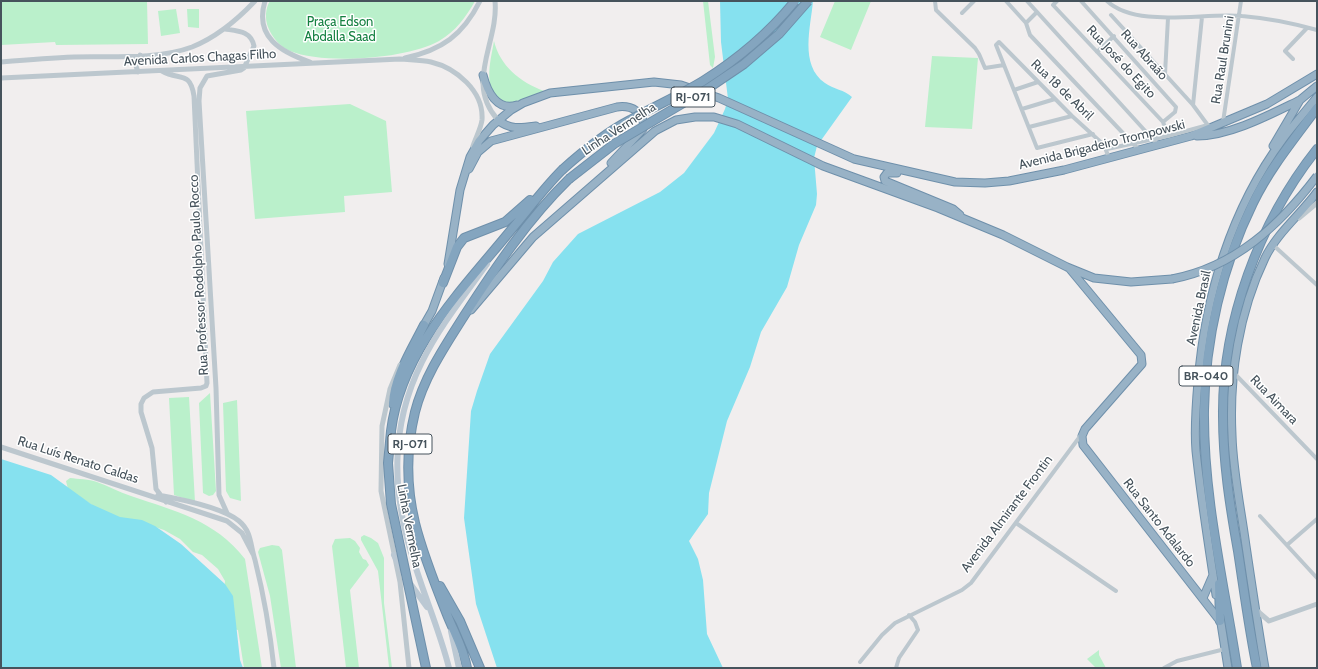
<!DOCTYPE html>
<meta charset="utf-8">
<style>
body{margin:0}
#map{position:relative;width:1318px;height:669px;overflow:hidden;background:#f1eeee;font-family:Cabin,sans-serif}
canvas{display:block}
.frame{position:absolute;inset:0;border:2px solid #46535c;pointer-events:none}
</style>
<div id="map">
<canvas width="1318" height="669"></canvas>
<div class="frame"></div>
</div>
<script>
const g = document.querySelector('canvas').getContext('2d');
g.lineJoin = 'round';
function fillPath(path, color) { g.fillStyle = color; g.fill(path, 'evenodd'); }
function stroke(path, color, width, dash) { g.strokeStyle = color; g.lineWidth = width; g.lineCap = dash ? 'butt' : 'round'; g.setLineDash(dash || []); g.stroke(path); }
function drawText(font, color, halo, rows, align = 'center') {
  g.font = font + ' Cabin,sans-serif'; g.lineWidth = 3; g.setLineDash([]); g.textBaseline = 'middle'; g.strokeStyle = halo; g.fillStyle = color; for (const [text, x, y, turn = 0] of rows) {
    g.save(); g.translate(x, y); g.rotate((+turn || 0) * Math.PI / 180); g.textAlign = isNaN(turn) ? turn : align; if (halo) g.strokeText(text, 0, 0); g.fillText(text, 0, 0); g.restore();
  }
}
fillPath(new Path2D(`
 M1 1H147L148 44 56 45 55 42 1 45Z
 M270 1H475C466 17 456 31 439 41 407 59 324 65 290 51 280 47 272 37 268 27 265 19 265 9 270 1Z
 M703 1H708L715 57 713 68 710 65Z
 M835 1H871L851 50 820 37Z
 M176 9 180 33 161 36 158 11Z
 M187 9H199V28L188 27Z
 M494 41C500 66 520 82 544 91L543 93 507 104C480 95 491 60 494 41Z
 M932 56 978 58 972 129 925 127Z
 M350 104 386 121 392 192 344 196 345 212 255 219 246 111Z
 M210 393 216 491 213 495 209 496 203 493 199 403Z
 M189 397 195 502 174 495 169 398Z
 M237 400 241 501 230 498 226 491 223 403Z
 M70 478C78 479 89 479 97 482 108 486 119 492 131 496 175 511 215 520 245 559L262 668H244L238 630 229 628 223 606 225 581 218 569 202 555 193 552 180 539 164 530 149 525 113 519 68 489 66 481Z
 M364 535 371 538 378 543 384 558V603L392 668 389 667 378 571 361 540V537Z
 M350 538 355 541 360 548 359 552 363 559 366 560 369 565 350 590 359 668H346L332 546 335 539Z
 M272 545 279 546 282 550 296 668H281L270 596 258 552 260 548Z
 M1099 650V655L1106 668H1096L1087 659Z`), '#baf0cb');
fillPath(new Path2D(`
 M720 1H813C811 26 799 65 825 83 833 89 845 90 852 97L817 146 814 158 817 194 816 205 799 245 787 287 761 332 750 367 727 421 709 493 708 514 689 541 698 559 703 580 707 634 723 668H497L476 604 464 518 471 411 477 391 490 354 543 281 553 262 578 234 660 192 684 173 714 133 725 109 728 99 721 42Z
 M1 459 51 475 91 504 120 517 142 520 155 526 181 544 225 584 233 596 240 660 243 668H1Z`), '#86e1ef');
const trunk = new Path2D(`
 M483 75C487 91 497 112 517 105
 M498 120C510 130 521 128 536 126
 M1197 136C1230 136 1271 114 1300 100
 M1273 146 1300 100 1317 86
 M469 169 478 152 491 141 617 107C631 105 646 112 643 129L611 163
 M897 173H887L884 177 885 181 953 209 960 215
 M448 264 460 190 470 157 479 141 493 125 511 110 523 103 550 93 654 82 681 85 719 98 854 159 955 182 985 183 1009 181 1064 170 1191 136 1267 104 1317 74
 M1069 268 1141 355 1142 364 1085 429 1082 436 1083 445 1220 621
 M471 310 533 237 655 131 676 120 695 117H714L737 124 823 166 938 208 1003 235 1067 267 1094 278 1131 282 1172 279
 M424 325 432 311 444 278
 M1216 595C1209 547 1201 499 1196 451 1194 428 1196 405 1198 382 1205 296 1231 209 1283 139 1293 125 1306 111 1317 97
 M1203 598 1213 575
 M1220 617 1228 668
 M1265 668C1258 627 1252 586 1246 546 1241 509 1233 472 1232 435 1229 376 1239 312 1265 258 1277 233 1301 214 1317 192`);
const motorway = new Path2D(`
 M443 283 457 247 464 238 505 222 530 200
 M393 404C394 377 412 349 424 325
 M391 431C401 350 462 290 511 230 528 210 543 189 562 170
 M1219 584 1220 621
 M440 586 460 621 480 668
 M467 668C464 650 455 634 448 617 436 587 423 555 415 523 406 486 406 449 415 412 424 377 445 346 464 316 495 268 528 219 569 179
 M1237 668C1224 583 1203 497 1204 410 1205 340 1222 266 1253 203 1270 168 1294 139 1317 108
 M1257 668C1249 629 1244 590 1238 551 1230 506 1223 462 1223 416 1222 322 1259 222 1317 149`);
stroke(trunk, '#6f90ab', 9);
stroke(motorway, '#6f90ab', 10);
stroke(new Path2D(`
 M935 1 936 10 975 48 979 54 985 68 1004 65
 M1006 1 1026 23 1030 35 1139 150
 M1027 1 1158 145
 M1057 1 1053 5 1163 122 1168 136
 M1081 1 1176 107 1175 112 1163 122
 M1107 1C1137 29 1204 12 1242 16 1267 18 1292 23 1317 30
 M962 13 974 1
 M1111 15 1193 105 1207 124
 M1026 23 1037 12
 M1097 52 1114 36
 M1293 59 1285 51 1307 28
 M1165 74 1168 18
 M1014 90 1038 82
 M1193 105 1202 17
 M1022 109 1055 99
 M1223 122 1241 1
 M1029 127 1072 116
 M1093 134 1037 148 996 45 999 42 1072 116 1104 145 1109 158
 M1107 149 1168 136 1208 125
 M1272 244 1317 285
 M1234 373 1317 459
 M1260 516 1317 578
 M1016 523 1116 591
 M1287 545 1317 519
 M860 662 882 635 895 623 962 590 971 583 1081 435
 M896 668 899 658 918 630 915 622 909 615
 M1164 668 1177 661 1225 649`), '#bcc7ce', 4);
stroke(new Path2D(`
 M265 1C254 37 281 52 310 62
 M495 1C499 42 464 83 498 120
 M225 29C238 31 251 31 254 46L244 68 241 70 207 76 200 88 199 101 216 388 219 495 227 513
 M405 58C442 50 463 35 480 1
 M1 62C25 60 50 58 74 57 111 56 157 60 192 47 217 37 237 20 255 1
 M162 71C179 81 190 70 194 96L207 383 206 386 201 388 153 392 144 398 141 404V412L152 448 156 489 166 502
 M138 72 136 66 140 55
 M1 78 400 59C410 60 421 60 431 62 456 68 484 91 482 120 481 128 476 137 473 146
 M1299 218 1317 203
 M400 365 390 389 382 426 381 491 400 582 409 668
 M1 447 227 521 242 533 253 554
 M158 495C180 499 222 507 239 521 252 532 250 545 255 560 264 596 270 631 274 668
 M1255 609 1269 621 1317 604`), '#bcc7ce', 5);
stroke(new Path2D(`
 M394 555 404 574
 M409 582 427 607
 M451 631 459 668
 M449 668C440 632 425 598 414 562 392 494 389 428 422 362 439 327 464 296 487 264`), '#bbc8d3', 6);
stroke(trunk, '#98b2c6', 7);
stroke(motorway, '#84a5bf', 8);
const trunkBridge = new Path2D(`
 M1172 279C1235 267 1280 225 1317 176`);
const motorwayBridge = new Path2D(`
 M562 170C583 151 605 133 630 120 655 106 680 95 703 81 738 59 769 33 795 1
 M569 179 614 144 707 89 744 64 779 34 808 1
 M391 431 388 463 391 504 426 668`);
stroke(trunkBridge, '#6f90ab', 9, []);
stroke(motorwayBridge, '#6f90ab', 10, []);
stroke(trunkBridge, '#98b2c6', 7);
stroke(motorwayBridge, '#84a5bf', 8);
for (const [x, y, w] of [
 [693,97,44],
 [1206,376,54],
 [410,444,44]
]) { const box = new Path2D(); box.roundRect(x - w / 2, y - 10, w, 20, 3); g.fillStyle = '#fff'; g.fill(box); stroke(box, '#46535c', 1); }
drawText('bold 12px', '#46535c', null, [
 ["RJ-071",693,97],
 ["BR-040",1206,376],
 ["RJ-071",410,444]
]);
drawText('13px', '#148041', '#fff', [
 ["Praça Edson",340,22],
 ["Abdalla Saad",340,37]
]);
drawText('13px', '#46535c', '#fff', [
 ["Rua Abraão",1144,55,48],
 ["Avenida Carlos Chagas Filho",200,58,-3],
 ["Rua Raul Brunini",1223,60,-81],
 ["Rua José do Egito",1121,62,47],
 ["Rua 18 de Abril",1062,90,44],
 ["Linha Vermelha",619,129,-33],
 ["Avenida Brigadeiro Trompowski",1102,145,-14],
 ["Rua Professor Rodolpho Paulo Rocco",199,275,-93],
 ["Avenida Brasil",1199,308,-78],
 ["Rua Aimara",1274,400,46],
 ["Rua Luís Renato Caldas",78,460,18],
 ["Avenida Almirante Frontin",1007,514,-53],
 ["Rua Santo Adalardo",1159,523,52],
 ["Linha Vermelha",409,526,79]
]);
</script>
